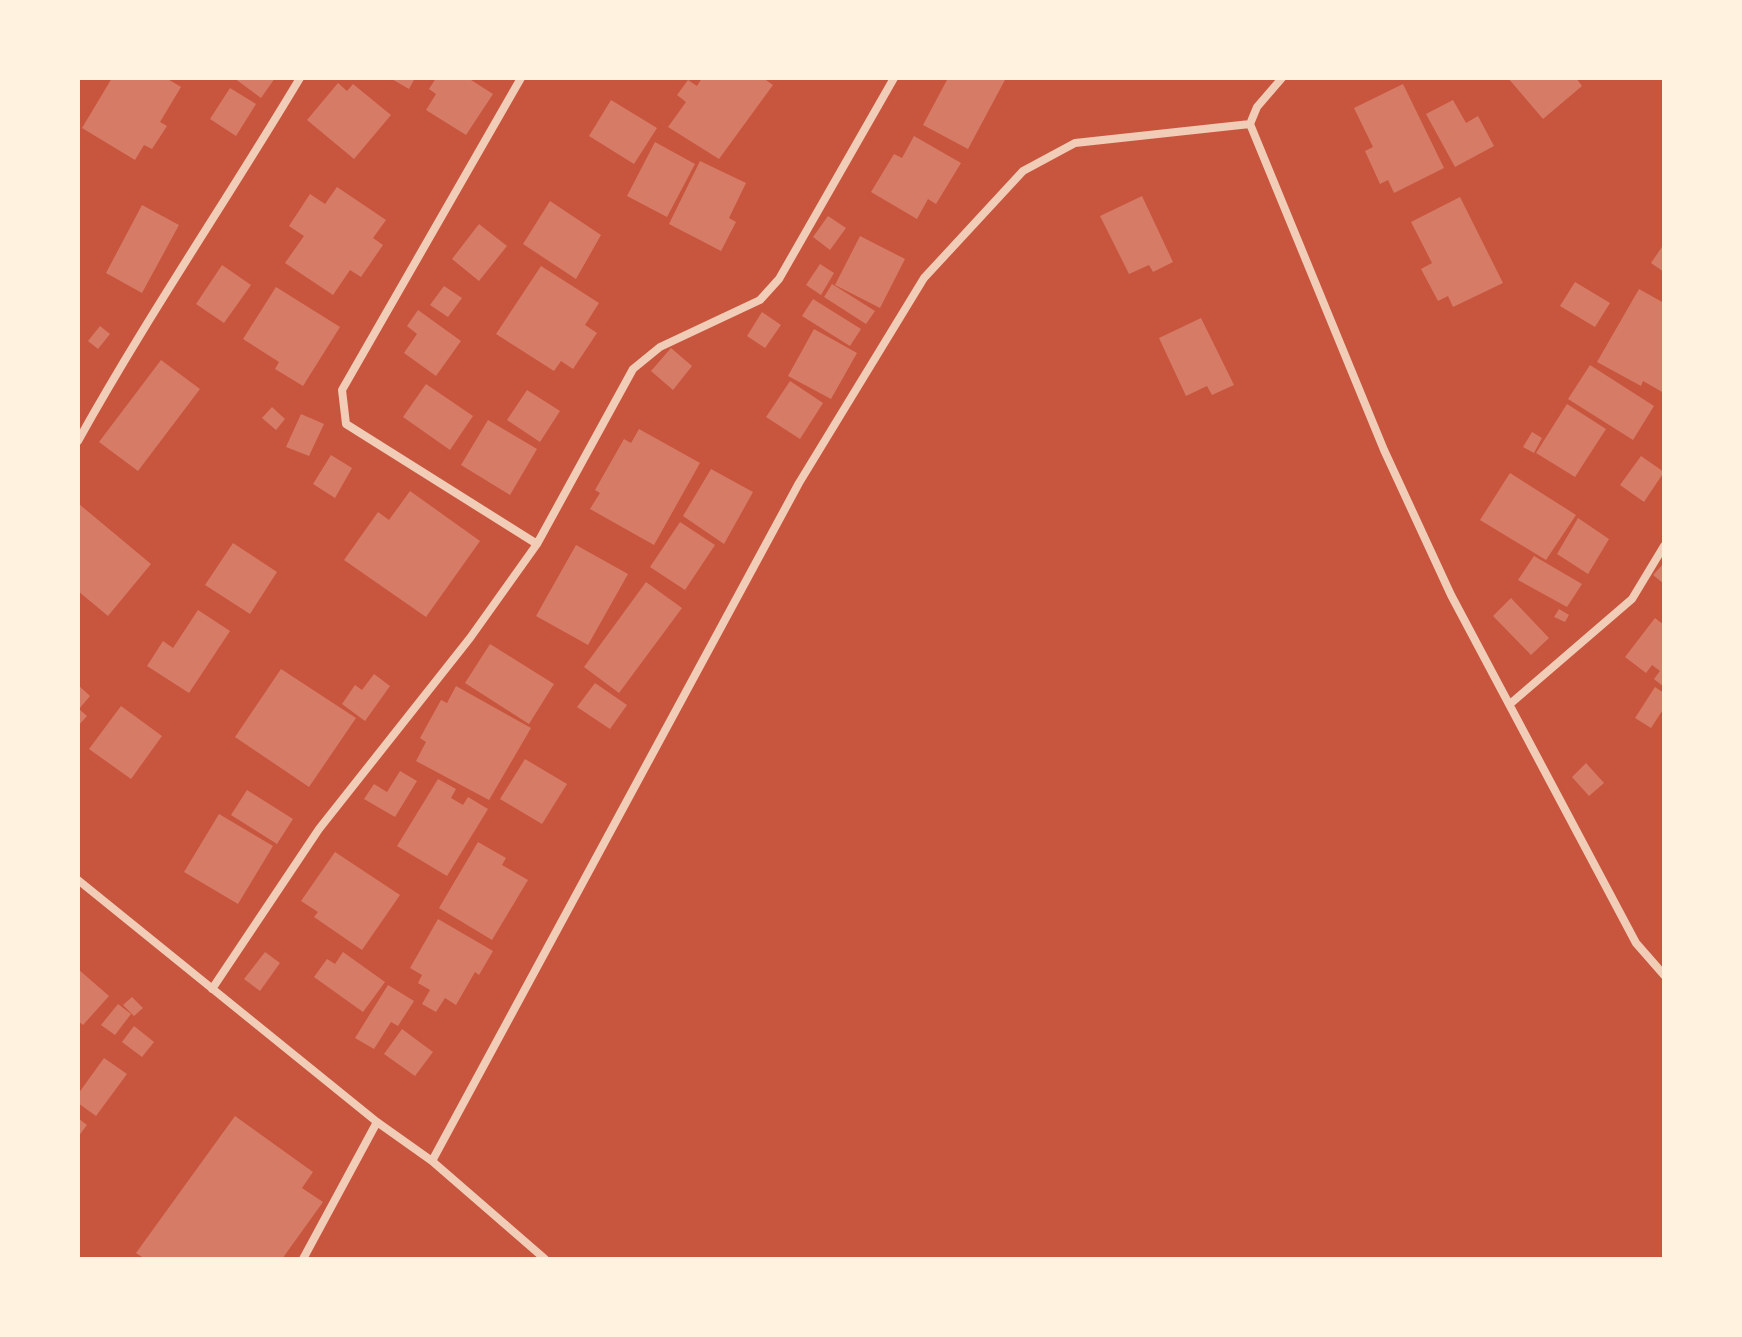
<!DOCTYPE html>
<style>
body{margin:0}
#map{position:relative;width:1742px;height:1337px;overflow:hidden;background:#c8553d;font-family:"Noto Serif",serif}
canvas{display:block}
.frame{position:absolute;inset:0;border:80px solid #fff3e0;pointer-events:none}
</style>
<div id="map">
<canvas width="1742" height="1337"></canvas>
<div class="frame"></div>
</div>
<script>
const g = document.querySelector('canvas').getContext('2d');
g.lineJoin = 'round';
function fillPath(path, color) { g.fillStyle = color; g.fill(path, 'evenodd'); }
function stroke(path, color, width, dash) { g.strokeStyle = color; g.lineWidth = width; g.lineCap = dash ? 'butt' : 'round'; g.setLineDash(dash || []); g.stroke(path); }
fillPath(new Path2D(`
 M112 78H166L181 87 160 122 167 126 152 149 144 145 135 160 82 128Z
 M234 78H275L261 98Z
 M390 78H415L409 89Z
 M436 78H468L493 94 466 135 426 110 436 94 429 89Z
 M702 78H763L773 85 719 159 668 127 686 102 677 95 688 80 697 86Z
 M948 78H1006L968 149 923 125Z
 M1508 78H1576L1582 86 1543 119Z
 M338 83 347 91 353 84 391 115 354 159 307 120Z
 M1403 84 1444 168 1394 193 1388 180 1380 184 1365 151 1373 147 1354 108Z
 M230 88 256 104 236 136 210 119Z
 M611 100 657 128 634 164 589 136Z
 M1453 100 1466 123 1478 116 1494 146 1455 167 1426 114Z
 M914 136 961 163 936 204 928 199 917 219 871 192 894 154 902 158Z
 M655 142 695 164 667 217 627 196Z
 M700 161 746 183 729 218 736 222 721 251 669 224Z
 M337 187 386 220 373 238 383 245 361 277 350 270 333 295 285 263 304 236 289 226 310 194 325 204Z
 M1142 196 1173 262 1153 272 1149 265 1129 274 1100 216Z
 M1460 197 1503 283 1453 307 1448 296 1438 301 1421 269 1432 263 1411 222Z
 M550 201 601 235 576 279 523 244Z
 M142 205 179 225 142 293 106 273Z
 M828 216 846 228 830 250 813 237Z
 M479 224 507 246 479 281 452 259Z
 M860 236 905 259 880 308 835 285Z
 M1664 244V272L1651 263Z
 M820 264 834 273 821 295 806 285Z
 M222 265 251 285 224 323 196 304Z
 M541 266 599 303 585 325 597 333 573 369 561 361 554 371 496 334Z
 M1575 282 1610 303 1595 327 1560 306Z
 M832 284 875 311 866 324 824 297Z
 M444 286 462 298 448 317 430 305Z
 M276 287 340 327 303 386 275 369 279 362 243 339Z
 M1639 289 1664 303V393L1643 381 1641 386 1597 362Z
 M813 299 861 329 850 346 802 316Z
 M418 310 461 341 436 376 404 353 417 334 407 326Z
 M762 312 781 325 765 348 747 336Z
 M1201 318 1234 385 1212 395 1207 386 1186 396 1159 338Z
 M100 326 110 334 98 349 88 341Z
 M814 329 857 353 831 399 788 376Z
 M671 348 692 366 673 390 651 371Z
 M161 360 200 389 138 471 99 442Z
 M1590 365 1654 406 1633 440 1568 399Z
 M790 381 823 403 800 439 766 417Z
 M426 384 473 416 450 450 403 417Z
 M527 390 560 411 540 442 507 420Z
 M1567 404 1606 429 1575 477 1536 453Z
 M272 407 285 419 276 430 262 418Z
 M301 414 324 424 309 456 286 447Z
 M488 420 537 449 510 495 461 465Z
 M639 429 700 463 654 545 590 509 600 493 595 490 624 439 631 443Z
 M1532 432 1542 438 1534 453 1523 447Z
 M331 455 352 468 335 498 313 484Z
 M1641 456 1664 472 1644 502 1620 485Z
 M711 469 753 492 724 544 683 516Z
 M1510 473 1576 515 1546 560 1480 520Z
 M410 491 480 541 426 617 344 560 378 512 389 520Z
 M79 504 151 564 108 616 78 591Z
 M1578 518 1609 539 1588 574 1557 554Z
 M680 522 715 545 685 590 650 567Z
 M233 543 277 572 250 614 205 585Z
 M576 545 628 574 588 645 536 616Z
 M1534 556 1582 584 1567 607 1518 580Z
 M1664 563V584L1653 575Z
 M646 582 682 608 619 693 584 667Z
 M1511 598 1549 638 1531 655 1493 616Z
 M1559 609 1569 615 1565 622 1554 617Z
 M198 610 230 631 189 693 147 666 163 641 173 648Z
 M1655 618 1664 625V687L1654 679 1660 671 1652 665 1646 673 1625 657Z
 M490 644 554 684 529 724 465 683Z
 M281 669 356 718 309 787 235 737Z
 M374 674 390 686 365 721 342 704 355 685 362 690Z
 M595 683 627 705 610 729 577 707Z
 M78 685 90 696 79 709 87 716 78 726Z
 M456 686 531 728 489 800 416 761 426 742 420 738 441 700 447 703Z
 M1655 687 1664 693V708L1651 728 1635 718Z
 M121 706 162 736 131 779 89 749Z
 M525 759 567 784 542 824 500 799Z
 M1586 763 1604 783 1589 796 1572 777Z
 M400 771 417 781 395 817 364 799 374 784 387 792Z
 M438 779 456 789 451 798 463 805 468 797 488 809 447 876 397 846Z
 M247 790 293 819 277 844 231 815Z
 M219 814 273 846 238 904 184 872Z
 M478 842 506 858 502 865 528 880 492 940 439 908Z
 M335 852 400 895 362 950 314 917 318 912 301 901Z
 M438 919 493 951 479 975 475 972 456 1005 445 998 436 1012 422 1004 430 990 418 983 422 975 410 968Z
 M265 952 280 963 260 991 244 979Z
 M343 952 385 982 363 1012 314 977 327 959 335 964Z
 M78 969 109 996 83 1025 78 1021Z
 M388 985 414 1001 398 1026 391 1022 374 1049 355 1038Z
 M132 997 143 1008 134 1016 123 1005Z
 M118 1004 131 1014 115 1035 101 1025Z
 M134 1026 154 1042 142 1057 122 1042Z
 M402 1029 433 1052 415 1076 384 1054Z
 M104 1058 127 1074 96 1116 78 1103V1094Z
 M235 1116 313 1172 302 1188 323 1202 282 1259H145L136 1253Z
 M78 1118 87 1125 78 1137Z`), '#d67c66');
stroke(new Path2D(`
 M521 78 342 390 346 424 537 544
 M1282 78 1257 107 1250 124 1384 450 1451 595 1636 943 1664 975
 M78 441C147 317 227 200 300 78
 M1510 704 1632 599 1664 546
 M78 880 377 1122 432 1161 545 1259
 M212 989 319 829 470 638 537 544 633 369 660 347 760 300 779 279 894 78
 M432 1161 799 483 924 278 1023 171 1075 143 1250 124
 M303 1259 377 1122`), '#f1ccb7', 8);
</script>
